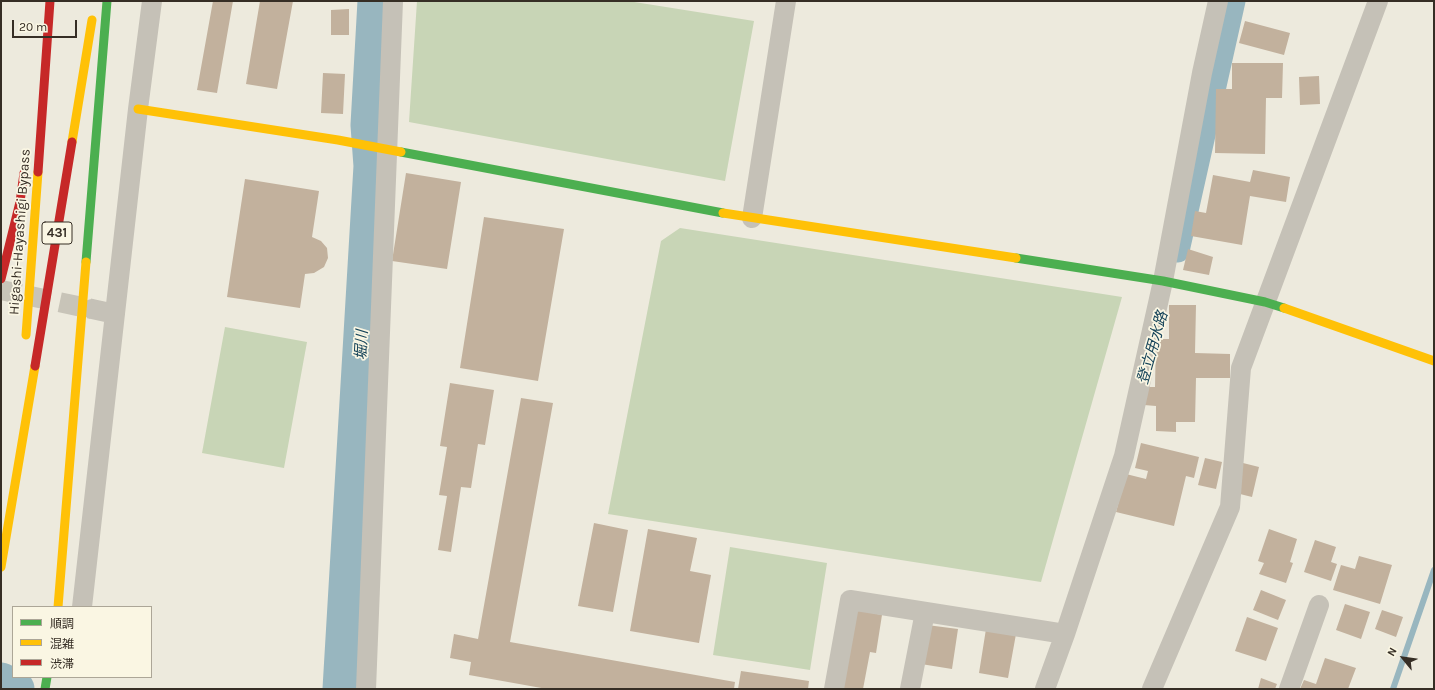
<!DOCTYPE html>
<meta charset="utf-8">
<style>
body{margin:0}
#map{position:relative;width:1435px;height:690px;overflow:hidden;background:#edeadd;font-family:Karla,"Noto Sans JP",sans-serif}
canvas{display:block}
.frame{position:absolute;inset:0;border:2px solid #362e25;pointer-events:none}
.legend{position:absolute;left:12px;top:606px;width:140px;height:72px;box-sizing:border-box;background:#faf6e3;border:1px solid #aca697;margin:0;padding:5px 7px;list-style:none;font-size:12px;color:#362e25}
.legend li{display:flex;align-items:center;gap:8px;height:20px}
.legend b{width:20px;border:1px solid #aca697}
.north{position:absolute;left:1383px;top:638px;width:40px;height:40px;-webkit-text-stroke:3px #faf6e3;paint-order:stroke;rotate:299deg;font-size:11px;font-weight:700;line-height:16px;text-align:center;color:#362e25}
.north::after{content:'';display:block;margin:auto;width:14px;height:18px;background:#362e25;clip-path:polygon(50% 0,100% 100%,50% 72%,0 100%)}
.scale{position:absolute;left:12px;top:20px;width:65px;height:18px;box-sizing:border-box;border:2px solid #362e25;border-top:0;padding-left:5px;font-size:12px;line-height:14px;white-space:nowrap;color:#362e25;-webkit-text-stroke:3px #faf6e3;paint-order:stroke}
</style>
<div id="map">
<canvas width="1435" height="690"></canvas>
<div class="frame"></div>
<ul class="legend">
<li><b style="height:5px;background:#4caf50"></b>順調</li>
<li><b style="height:5px;background:#ffc107"></b>混雑</li>
<li><b style="height:5px;background:#c62828"></b>渋滞</li>
</ul>
<div class="north">N</div>
<div class="scale">20 m</div>
</div>
<script>
const g = document.querySelector('canvas').getContext('2d');
g.lineJoin = 'round';
function fillPath(path, color) { g.fillStyle = color; g.fill(path, 'evenodd'); }
function stroke(path, color, width, dash) { g.strokeStyle = color; g.lineWidth = width; g.lineCap = dash ? 'butt' : 'round'; g.setLineDash(dash || []); g.stroke(path); }
function drawText(font, color, halo, rows, align = 'center') {
  g.font = font + ' Karla,"Noto Sans JP",sans-serif'; g.lineWidth = 3.5; g.setLineDash([]); g.textBaseline = 'middle'; g.strokeStyle = halo; g.fillStyle = color; for (const [text, x, y, turn = 0] of rows) {
    g.save(); g.translate(x, y); g.rotate((+turn || 0) * Math.PI / 180); g.textAlign = isNaN(turn) ? turn : align; if (halo) g.strokeText(text, 0, 0); g.fillText(text, 0, 0); g.restore();
  }
}
fillPath(new Path2D(`
 M417 1H628L754 21 725 181 409 122Z
 M680 228 1122 297 1041 582 608 514 661 241Z
 M225 327 307 342 284 468 202 453Z
 M730 547 827 563 810 670 713 655Z`), '#c8d5b6');
stroke(new Path2D(`
 M1393 689 1434 570`), '#98b6bf', 6);
stroke(new Path2D(`
 M1178 251 1234 1`), '#98b6bf', 23);
stroke(new Path2D(`
 M1 682 15 689
 M342 689 373 166 370 125 377 1`), '#98b6bf', 39);
fillPath(new Path2D(`
 M213 1H233L217 93 197 90Z
 M260 1H293L277 89 246 84Z
 M349 9V35H331V10Z
 M1245 21 1290 33 1284 55 1239 43Z
 M1232 63H1283L1282 98H1266L1265 154 1215 153 1216 89H1232Z
 M323 73 345 74 343 114 321 113Z
 M1319 76 1320 104 1300 105 1299 77Z
 M1253 170 1290 177 1286 202 1250 196 1242 245 1191 236 1195 211 1206 213 1213 175 1250 182Z
 M406 173 461 182 447 269 392 261Z
 M245 179 319 191 312 237 321 241 327 248 328 258 324 267 314 273 305 274 300 308 227 297Z
 M484 217 564 229 538 381 460 368Z
 M1188 249 1213 257 1209 275 1183 270Z
 M1169 305H1196L1195 353 1230 354V378H1196L1195 422H1176V432L1156 431V406L1144 405V387H1155L1156 339H1169Z
 M450 383 494 390 485 445 478 444 471 488 461 487 451 552 438 550 447 496 439 495 447 447 440 446Z
 M521 398 553 403 510 642 735 682 734 689H547L469 675 471 662 450 658 454 634 478 639Z
 M1141 443 1199 457 1194 478 1186 476 1174 526 1116 512 1126 474 1146 479 1148 471 1135 468Z
 M1205 458 1222 462 1216 489 1198 485Z
 M1243 463 1259 467 1252 497 1236 493Z
 M594 523 628 530 613 612 578 606Z
 M648 529 697 538 690 571 711 575 699 643 630 631Z
 M1269 529 1297 539 1290 562 1293 563 1286 583 1259 574 1264 563 1258 561Z
 M1315 540 1336 547 1331 562 1337 564 1331 581 1304 572Z
 M1359 556 1392 565 1380 604 1333 590 1341 565 1355 569Z
 M1261 590 1286 600 1278 620 1253 610Z
 M1345 604 1370 612 1361 639 1336 630Z
 M857 610 882 615 876 653 870 652 863 689H839Z
 M1382 610 1403 617 1396 637 1375 629Z
 M1247 617 1278 628 1266 661 1235 651Z
 M927 625 958 629 952 669 921 664Z
 M986 629 1016 634 1008 678 979 673Z
 M1325 658 1356 668 1348 689H1300L1304 680 1316 684Z
 M741 671 809 681 808 689H738Z
 M1261 678 1277 684 1275 689H1258Z`), '#c2b19d');
stroke(new Path2D(`
 M1 290 92 309`), '#c8c4b8', 20, [20, 10]);
stroke(new Path2D(`
 M752 218 786 1
 M92 309 115 314
 M82 607 138 109 152 1
 M366 689 393 1
 M834 689 850 600 1065 634
 M910 689 925 612
 M1045 689 1065 634 1124 456 1163 281 1202 73 1218 1
 M1152 689 1230 507 1241 368 1378 1
 M1289 689 1319 605`), '#c5c1b7', 20);
stroke(new Path2D(`
 M401 152 723 213
 M1016 258 1163 281 1265 302 1284 308
 M86 262 107 1
 M45 689 47 677`), '#4caf50', 9);
stroke(new Path2D(`
 M138 109 338 140 401 152
 M72 142 92 20
 M723 213 1016 258
 M1284 308 1434 361
 M26 335 38 172
 M1 567 35 366
 M58 607 86 262`), '#ffc107', 9);
stroke(new Path2D(`
 M38 172 50 1
 M1 279 20 202 24 173
 M35 366 72 142`), '#c62828', 9);
for (const [x, y, w] of [
 [57,233,30]
]) { const box = new Path2D(); box.roundRect(x - w / 2, y - 11, w, 22, 3); g.fillStyle = '#faf6e3'; g.fill(box); stroke(box, '#362e25', 1); }
drawText('bold 13px', '#362e25', null, [
 ["431",57,233]
]);
drawText('14px', '#362e25', '#faf6e3', [
 ["Higashi-Hayashigi Bypass",20,232,-86]
]);
drawText('italic 15px', '#17455a', '#faf6e3', [
 ["堀川",362,345,-87],
 ["登立用水路",1153,348,-74]
]);
</script>
